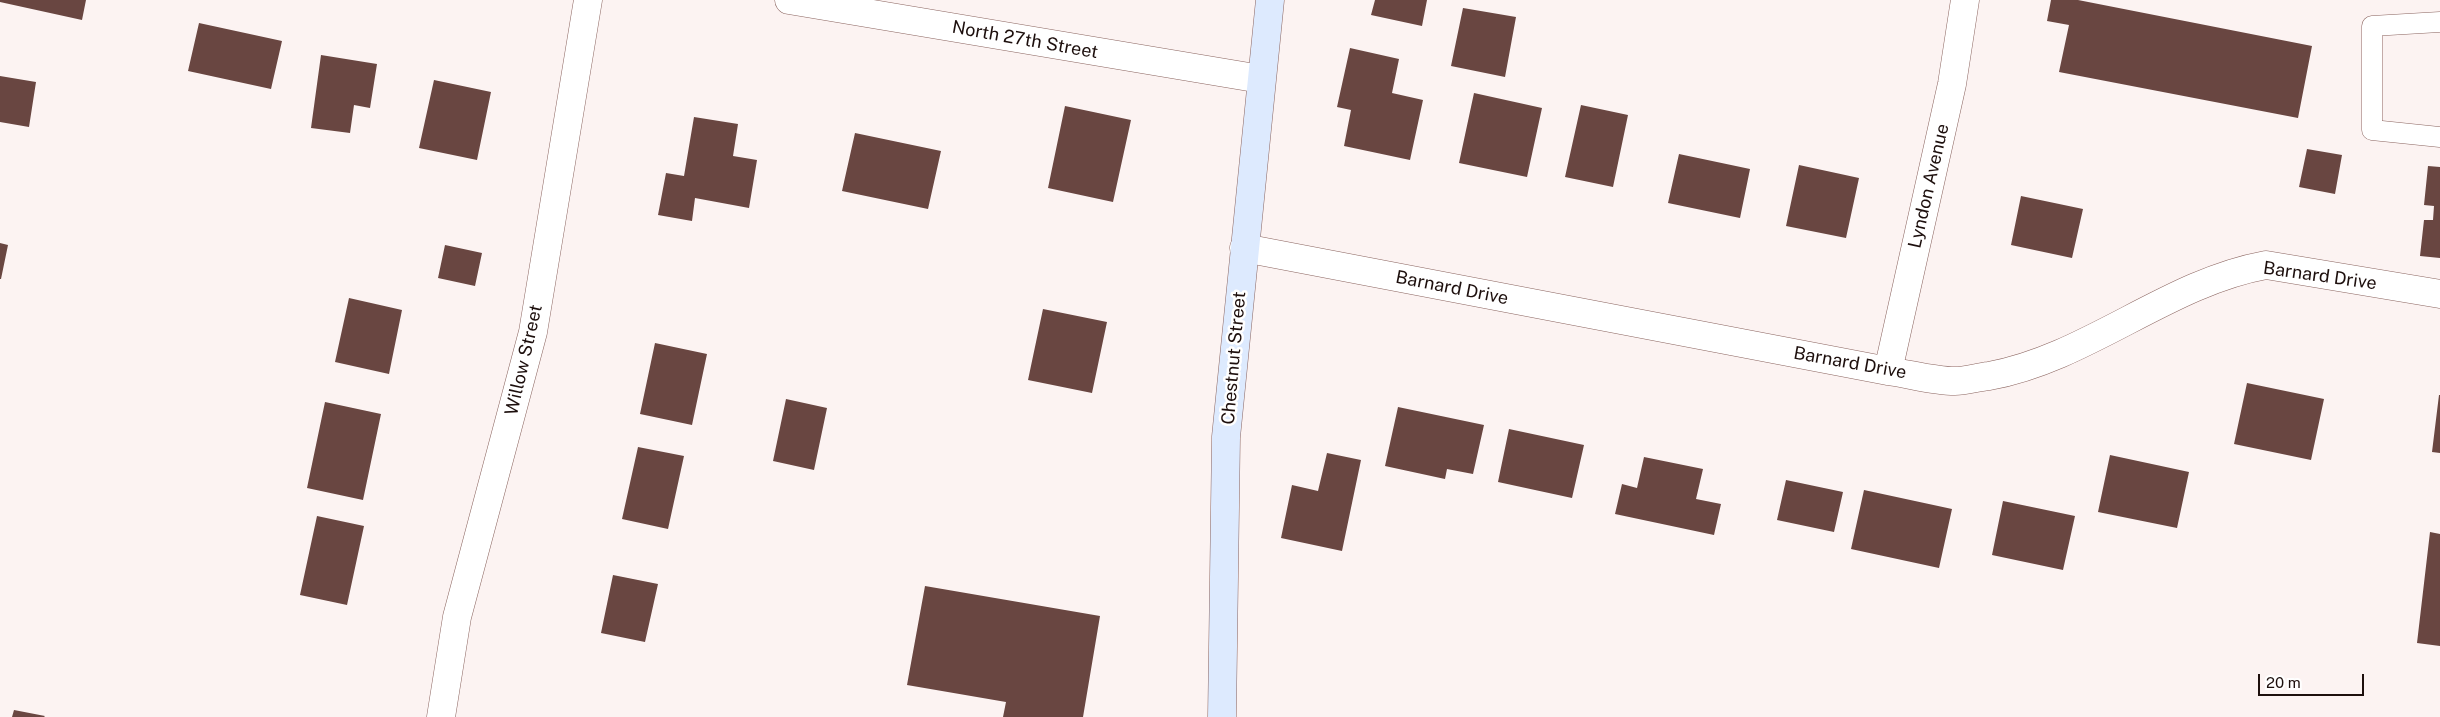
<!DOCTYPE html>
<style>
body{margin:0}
#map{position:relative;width:2440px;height:717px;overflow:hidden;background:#fcf3f2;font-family:"Public Sans",sans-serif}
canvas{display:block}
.scale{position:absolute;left:2258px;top:674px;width:106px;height:22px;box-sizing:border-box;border:2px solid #1d0f0d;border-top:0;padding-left:6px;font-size:15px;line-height:18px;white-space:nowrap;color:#1d0f0d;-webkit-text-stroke:4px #fff;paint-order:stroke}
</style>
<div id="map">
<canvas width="2440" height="717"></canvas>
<div class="scale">20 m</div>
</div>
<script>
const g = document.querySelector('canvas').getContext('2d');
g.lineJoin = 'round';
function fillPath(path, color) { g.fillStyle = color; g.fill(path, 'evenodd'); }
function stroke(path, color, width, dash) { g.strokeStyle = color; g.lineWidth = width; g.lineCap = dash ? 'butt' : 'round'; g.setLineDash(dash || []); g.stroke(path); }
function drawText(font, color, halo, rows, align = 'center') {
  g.font = font + ' "Public Sans",sans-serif'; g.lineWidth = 5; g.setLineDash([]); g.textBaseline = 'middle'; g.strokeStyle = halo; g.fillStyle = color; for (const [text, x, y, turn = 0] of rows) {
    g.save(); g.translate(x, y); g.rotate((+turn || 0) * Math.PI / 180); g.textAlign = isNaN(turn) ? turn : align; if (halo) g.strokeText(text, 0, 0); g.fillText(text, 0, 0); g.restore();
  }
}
fillPath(new Path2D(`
 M0 0H86L82 20 0 2Z
 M1375 0H1427L1422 26 1371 15Z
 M2051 0H2078L2312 46 2298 118 2059 72 2069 25 2047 21Z
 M1463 8 1516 17 1505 77 1451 66Z
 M199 23 282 41 271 89 188 71Z
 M1350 48 1399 59 1392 93 1423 100 1410 160 1344 146 1351 110 1337 107Z
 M321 55 377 64 370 108 354 105 350 133 311 128Z
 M0 76 36 82 29 127 0 122Z
 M434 80 491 92 477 160 419 148Z
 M1474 93 1542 108 1527 177 1459 163Z
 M1581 105 1628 115 1613 187 1565 177Z
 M1065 106 1131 120 1113 202 1048 188Z
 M694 117 738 124 733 156 757 160 749 208 695 198 692 221 658 215 666 173 684 176Z
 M855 133 941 151 928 209 842 191Z
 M2307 149 2342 155 2335 194 2299 187Z
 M1679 154 1750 169 1740 218 1668 203Z
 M1799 165 1859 178 1846 238 1786 226Z
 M2428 166 2440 167V258L2420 256 2424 220H2433L2434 206 2424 205Z
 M2021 196 2083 209 2072 258 2011 245Z
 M0 243 8 245 1 279H0Z
 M445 245 482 253 475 286 438 278Z
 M349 298 402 310 389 374 335 362Z
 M1043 309 1107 322 1092 393 1028 380Z
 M655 343 707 354 692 425 640 414Z
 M2247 383 2324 399 2311 460 2234 444Z
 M2439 395H2440V453L2432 452Z
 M786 399 827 408 814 470 773 461Z
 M325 402 381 414 363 500 307 488Z
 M1398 407 1484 425 1473 474 1447 469 1445 479 1385 466Z
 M1509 429 1584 445 1572 498 1498 482Z
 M638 447 684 456 668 529 622 519Z
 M1327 453 1361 460 1342 551 1281 538 1292 485 1318 491Z
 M2110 455 2189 472 2177 528 2098 512Z
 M1644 457 1703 469 1696 499 1721 504 1714 535 1615 514 1622 484 1637 488Z
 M1786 480 1843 492 1834 532 1777 520Z
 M1864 490 1952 509 1939 568 1851 549Z
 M2003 501 2075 516 2063 570 1992 555Z
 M317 516 364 526 347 605 300 595Z
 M2430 532 2440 534V646L2417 643Z
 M613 575 658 584 645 642 601 633Z
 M925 586 1100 616 1083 717H1003L1006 702 907 685Z
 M14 710 45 716 44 717H12Z`), '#694641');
const lane = new Path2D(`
 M2440 22 2372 26V130L2440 137`);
const street = new Path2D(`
 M789 0 1261 79
 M1244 248 1888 371C1910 374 1933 381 1955 381 1966 381 1978 377 1989 376 2088 358 2167 283 2266 265L2440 294
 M1888 371 1952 84 1965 0
 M441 717 457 617 533 332 588 0`);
const secondary = new Path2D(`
 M1222 717 1226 437 1270 0`);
stroke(lane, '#8b6560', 21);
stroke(street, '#8b6560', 29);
stroke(secondary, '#8b6560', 29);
stroke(lane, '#fff', 20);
stroke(street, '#fff', 28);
stroke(secondary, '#ddeafe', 28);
drawText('18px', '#1d0f0d', '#fff', [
 ["North 27th Street",1025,40,10],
 ["Lyndon Avenue",1929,186,-77],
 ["Barnard Drive",2320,276,8],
 ["Barnard Drive",1452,288,11],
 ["Chestnut Street",1234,358,-85],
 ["Willow Street",524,360,-77],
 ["Barnard Drive",1850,363,10]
]);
</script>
